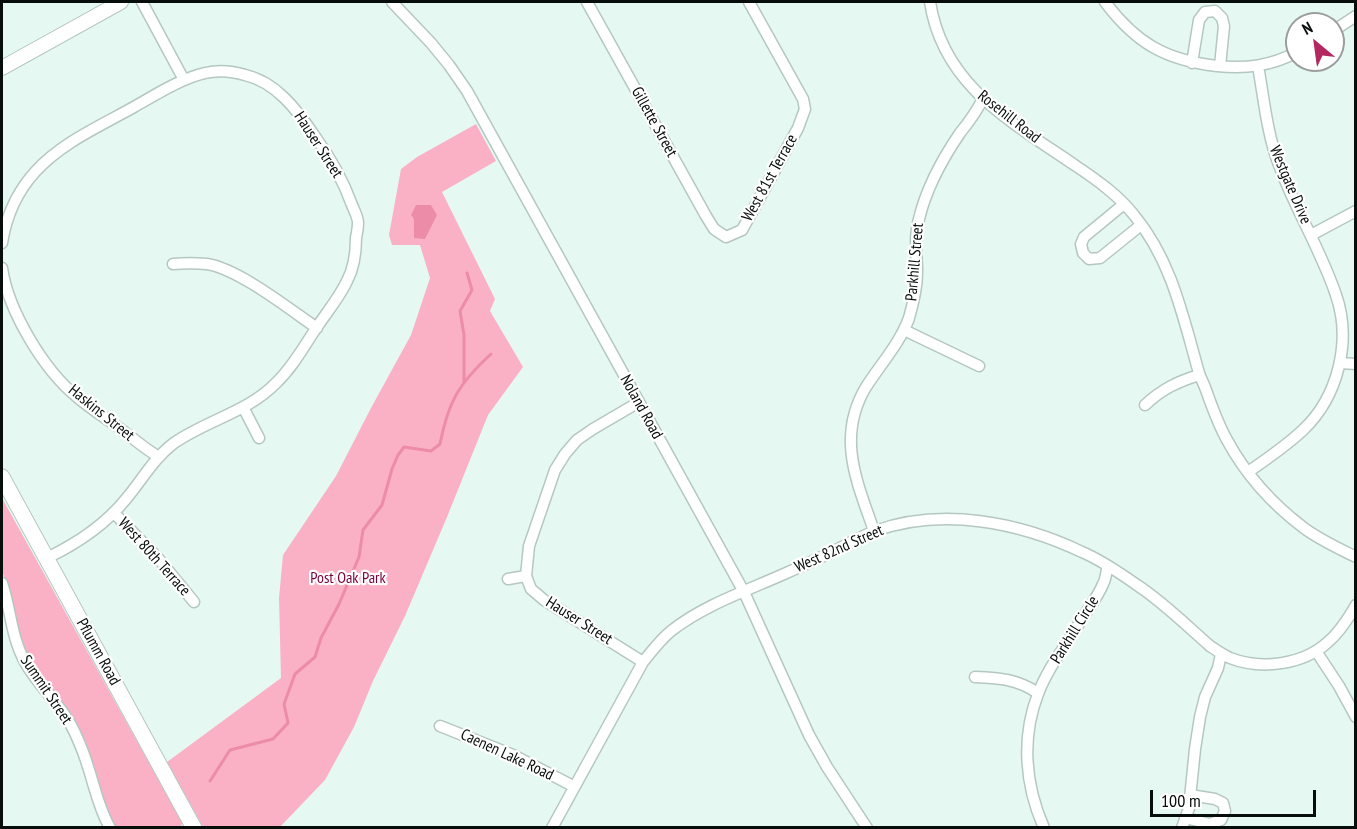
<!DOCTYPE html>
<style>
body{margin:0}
#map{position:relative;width:1357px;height:829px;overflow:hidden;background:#e5f9f2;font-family:"PT Sans Narrow",sans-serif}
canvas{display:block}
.frame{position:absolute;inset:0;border:3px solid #070d0b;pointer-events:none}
.north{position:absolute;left:1285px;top:12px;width:60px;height:60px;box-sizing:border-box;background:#fff;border:2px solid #9c9e9d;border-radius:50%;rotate:331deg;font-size:16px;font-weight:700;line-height:24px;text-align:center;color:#070d0b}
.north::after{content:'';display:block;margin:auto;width:21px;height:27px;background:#b42861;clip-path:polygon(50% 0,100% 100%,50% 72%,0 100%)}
.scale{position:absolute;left:1150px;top:790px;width:166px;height:27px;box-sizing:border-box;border:3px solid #070d0b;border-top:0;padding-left:8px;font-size:18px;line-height:21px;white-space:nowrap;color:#070d0b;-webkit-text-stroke:4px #fff;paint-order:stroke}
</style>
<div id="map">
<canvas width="1357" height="829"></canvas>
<div class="frame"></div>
<div class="north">N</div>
<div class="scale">100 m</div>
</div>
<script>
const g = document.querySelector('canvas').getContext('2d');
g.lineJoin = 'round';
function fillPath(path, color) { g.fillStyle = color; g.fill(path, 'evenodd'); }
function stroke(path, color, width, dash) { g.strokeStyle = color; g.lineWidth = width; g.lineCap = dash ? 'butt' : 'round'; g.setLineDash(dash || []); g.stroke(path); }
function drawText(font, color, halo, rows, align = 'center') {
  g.font = font + ' "PT Sans Narrow",sans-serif'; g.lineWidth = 4.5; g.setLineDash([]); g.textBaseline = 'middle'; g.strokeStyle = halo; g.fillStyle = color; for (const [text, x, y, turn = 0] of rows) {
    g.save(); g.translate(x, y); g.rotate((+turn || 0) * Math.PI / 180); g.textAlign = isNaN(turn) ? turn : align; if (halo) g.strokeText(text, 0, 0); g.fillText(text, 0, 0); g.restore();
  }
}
fillPath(new Path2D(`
 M476 124 496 161 442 192 495 299 490 311 523 367 488 415 447 517 405 616 373 681 354 727 325 780 280 827H203L167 762 281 678 279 598 283 555 336 476 371 408 411 335 430 278 420 245H392L389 235 401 169 417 157Z
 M2 498 179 817 182 823 181 827H115L105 806 78 726 71 714 37 673 29 660 21 638 6 582 2 571Z`), '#fbb1c5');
fillPath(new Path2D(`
 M416 205H431L437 215 425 239 414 238V219L411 215Z`), '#ed8ca8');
stroke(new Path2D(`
 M464 382V335L460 311 472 290 467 273
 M210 781 230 750 273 739 288 723 284 704 295 674 315 657 321 638 339 604 359 557 363 530 382 505 392 469 398 455 404 447 431 451 440 444C448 402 459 383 491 354`), '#ed8ca8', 3);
const minor = new Path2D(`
 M142 2 184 80
 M392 2 431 43 449 65 467 91 744 592 809 735 827 767 867 828
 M587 2 706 216 714 229 726 237 742 230 798 128 805 109 803 99 749 2
 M930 2C943 86 1012 122 1076 166 1097 180 1118 195 1134 215 1172 261 1183 317 1199 373 1201 379 1204 384 1206 390 1212 407 1218 424 1227 440 1246 475 1272 504 1304 528 1320 540 1338 548 1356 557
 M1105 2C1136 43 1165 60 1217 66 1246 69 1271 66 1297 52
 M1333 31 1356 16
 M1192 63 1199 20 1205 12 1215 11 1222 18 1224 26 1220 66
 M1124 204 1084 237 1081 244 1083 253 1089 259 1100 258 1141 225
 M1311 235 1356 211
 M2 243C6 217 17 192 35 172 61 143 100 126 134 107 157 94 180 79 205 73 218 70 232 71 245 75 276 82 297 110 314 135 330 157 343 180 352 205 354 210 358 217 358 223 358 228 357 233 356 238 356 253 354 268 347 281 339 298 327 312 317 327 304 346 293 367 276 383 248 412 207 420 174 443 154 458 142 480 126 499 105 525 76 544 47 558
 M173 264C184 263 196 263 207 264 239 269 289 309 317 328
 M2 268C8 311 44 370 77 397 91 409 107 419 122 430 134 439 145 449 159 457
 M904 330 979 366
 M1340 363 1356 364
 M639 402 593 429 577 440 565 454 555 470 529 546 526 576 531 589 544 600 643 662
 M1145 405C1162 389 1177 382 1199 375
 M243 407 259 438
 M1248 472C1267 459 1286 446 1303 430 1338 397 1352 341 1336 295 1321 250 1295 209 1279 165 1267 134 1264 99 1258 66
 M114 513 158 558 194 602
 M874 531C857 482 836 437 866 387 880 365 900 343 909 318 913 304 917 288 917 273 917 255 914 236 919 219 926 189 943 158 960 133 969 122 976 112 983 99
 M508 579 526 576
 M2 583C11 610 11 637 25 662 39 688 63 706 75 733 80 744 85 756 88 767 95 788 99 809 110 828
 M1316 651 1339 686 1356 717
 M975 677C1000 678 1017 679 1038 693
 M440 726 513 755 573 786
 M1185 818 1210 824 1221 820 1225 811 1223 803 1215 799 1190 795
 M552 828 643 662C652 651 660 640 671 631 704 605 746 591 784 574 802 566 820 558 838 549 850 543 862 536 875 531 942 507 1019 522 1082 552 1101 560 1120 573 1137 585 1163 602 1186 625 1210 646 1216 650 1223 655 1230 658 1261 670 1303 665 1328 642 1340 632 1348 619 1356 605
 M1044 828C1025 785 1021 738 1038 694 1047 670 1063 649 1077 627 1085 613 1097 599 1103 584 1106 579 1106 572 1108 566
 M1182 828 1189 808 1195 749 1200 717 1205 697 1218 668 1221 654`);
const tertiary = new Path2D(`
 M2 68 121 2`);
const secondary = new Path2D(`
 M2 477 194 828`);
stroke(minor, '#b5c7c1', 13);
stroke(tertiary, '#b5c7c1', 16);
stroke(secondary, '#b5c7c1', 17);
stroke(minor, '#fff', 10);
stroke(tertiary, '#fff', 14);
stroke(secondary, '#fff', 15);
drawText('16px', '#070d0b', '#fff', [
 ["Rosehill Road",1009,117,38],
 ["Gillette Street",654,122,61],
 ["Hauser Street",318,145,57],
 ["West 81st Terrace",770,178,-61],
 ["Westgate Drive",1290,185,67],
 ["Parkhill Street",915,262,-85],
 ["Noland Road",641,407,61],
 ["Haskins Street",101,413,39],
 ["West 82nd Street",839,549,-24],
 ["West 80th Terrace",154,557,48],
 ["Hauser Street",579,621,32],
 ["Parkhill Circle",1075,630,-58],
 ["Pflumm Road",98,652,61],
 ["Summit Street",46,690,56],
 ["Caenen Lake Road",507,755,25]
]);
drawText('16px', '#7a003b', '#fff', [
 ["Post Oak Park",348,578]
]);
</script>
